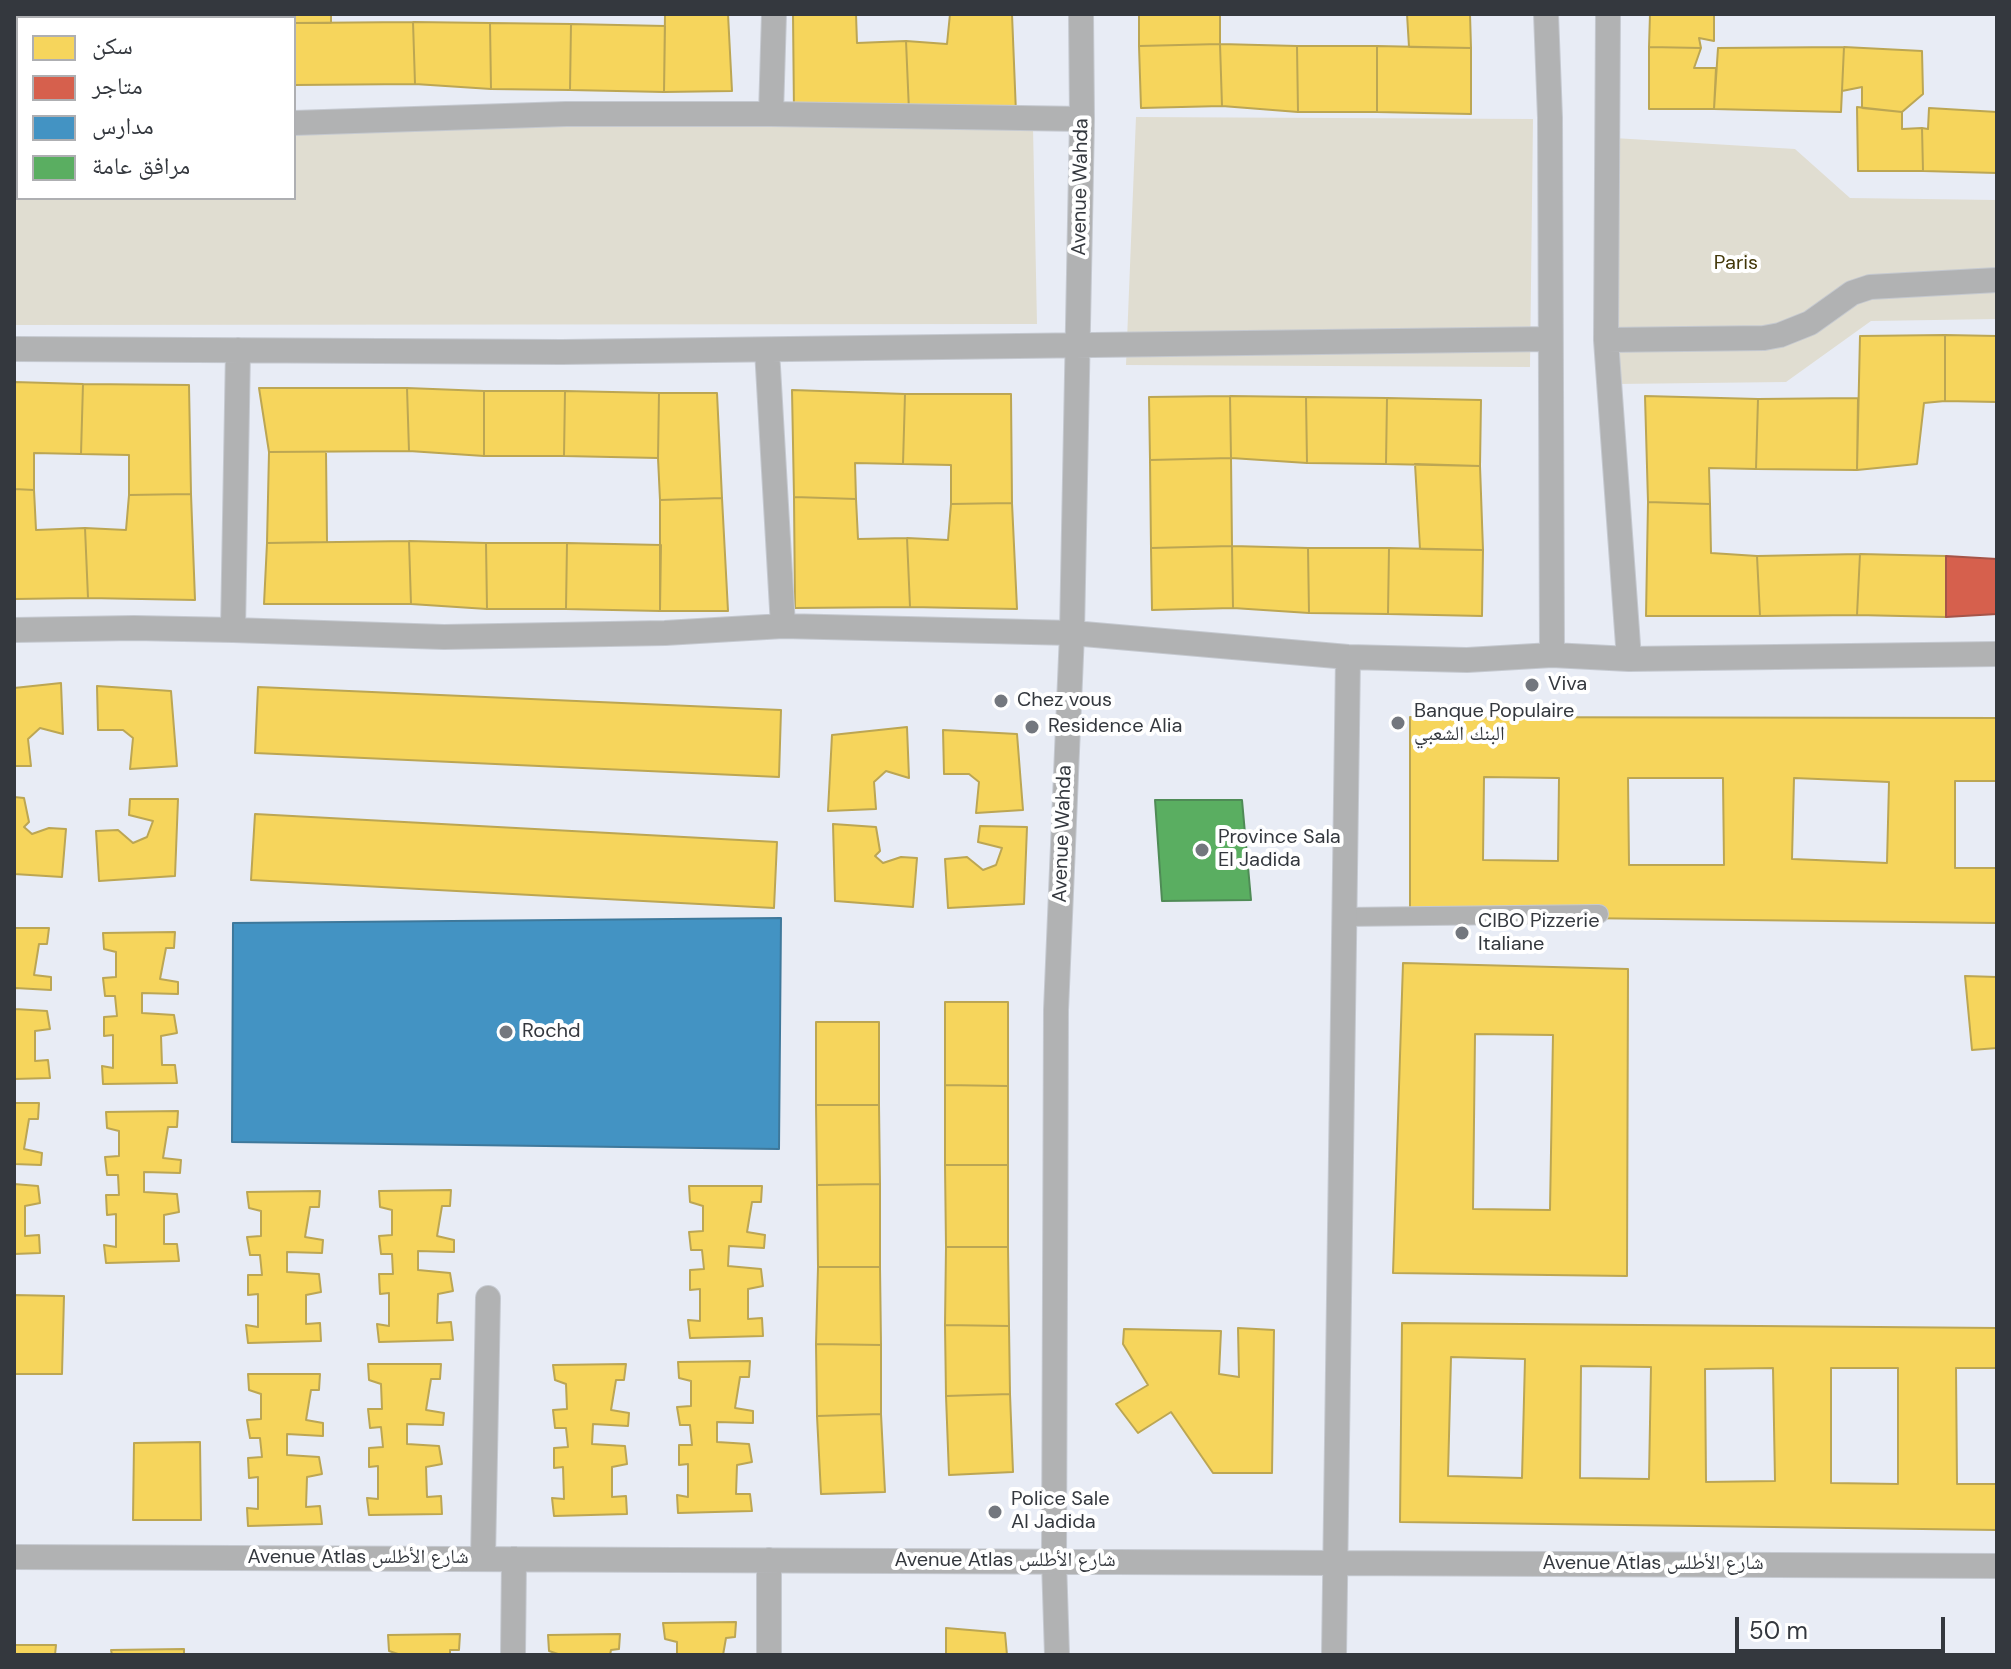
<!DOCTYPE html>
<meta charset="utf-8">
<style>
body{margin:0}
#map{position:relative;width:2011px;height:1669px;overflow:hidden;background:#e8ecf5;font-family:"DM Sans","Noto Naskh Arabic",sans-serif}
canvas{display:block}
.frame{position:absolute;inset:0;border:16px solid #34383e;pointer-events:none}
.legend{position:absolute;left:16px;top:16px;width:280px;height:184px;box-sizing:border-box;background:#fff;border:2px solid #aeafb2;margin:0;padding:10px 14px;list-style:none;font-size:24px;color:#34383e}
.legend li{display:flex;align-items:center;gap:16px;height:40px}
.legend b{width:40px;border:2px solid #aeafb2}
.scale{position:absolute;left:1735px;top:1617px;width:210px;height:36px;box-sizing:border-box;border:4px solid #34383e;border-top:0;padding-left:10px;font-size:24px;line-height:28px;white-space:nowrap;color:#34383e;-webkit-text-stroke:6px #fff;paint-order:stroke}
</style>
<div id="map">
<canvas width="2011" height="1669"></canvas>
<div class="frame"></div>
<ul class="legend">
<li><b style="height:22px;background:#f6d55c"></b>سكن</li>
<li><b style="height:22px;background:#d6604d"></b>متاجر</li>
<li><b style="height:22px;background:#4393c3"></b>مدارس</li>
<li><b style="height:22px;background:#5aae61"></b>مرافق عامة</li>
</ul>
<div class="scale">50 m</div>
</div>
<script>
const g = document.querySelector('canvas').getContext('2d');
g.lineJoin = 'round';
function fillPath(path, color) { g.fillStyle = color; g.fill(path, 'evenodd'); }
function stroke(path, color, width, dash) { g.strokeStyle = color; g.lineWidth = width; g.lineCap = dash ? 'butt' : 'round'; g.setLineDash(dash || []); g.stroke(path); }
function drawText(font, color, halo, rows, align = 'center') {
  g.font = font + ' "DM Sans","Noto Naskh Arabic",sans-serif'; g.lineWidth = 8; g.setLineDash([]); g.textBaseline = 'middle'; g.strokeStyle = halo; g.fillStyle = color; for (const [text, x, y, turn = 0] of rows) {
    g.save(); g.translate(x, y); g.rotate((+turn || 0) * Math.PI / 180); g.textAlign = isNaN(turn) ? turn : align; if (halo) g.strokeText(text, 0, 0); g.fillText(text, 0, 0); g.restore();
  }
}
fillPath(new Path2D(`
 M14 112H18V198H294V116L1033 127 1037 324 14 325Z
 M1136 117 1533 119 1530 367 1126 365Z
 M1614 138 1795 149 1850 198 1997 200V319L1871 321 1786 382 1616 384Z`), '#e0ddd1');
const homes = new Path2D(`
 M14 14H40V18H18V105H14Z
 M133 14H196V18H132Z
 M271 14H331V23H294V18H271Z
 M665 14H728L732 91 664 92Z
 M793 14H856L857 43 906 41 909 111 794 113Z
 M950 14H1012L1016 113 909 111 906 41 947 44Z
 M1139 14H1220V44L1139 46Z
 M1407 14H1470L1471 48 1409 47Z
 M1650 14H1714V41L1699 38 1701 48 1649 47Z
 M413 22 490 23 491 89 415 84Z
 M413 22 415 84 294 85V23Z
 M490 23 571 24 570 90 491 89Z
 M571 24 665 26 664 92 570 90Z
 M1220 44 1222 106 1141 108 1139 46Z
 M1220 44 1297 46 1298 112 1222 106Z
 M1297 46H1377V112H1298Z
 M1377 46 1471 48V114L1377 112Z
 M1649 47 1701 48 1694 68H1716L1714 109H1649Z
 M1844 47 1841 112 1714 109 1718 48Z
 M1844 47 1922 51 1923 94 1902 112 1862 108V87L1842 91Z
 M1857 107 1902 112V129L1922 128 1923 171H1858Z
 M1929 108 1997 112V173L1923 171 1922 128 1928 129Z
 M1945 335 1997 336V402L1945 401Z
 M1945 335V401L1924 403 1917 464 1857 470 1860 336Z
 M14 382 83 384 81 454 34 453V490L14 489Z
 M83 384 189 385 191 494 129 495V455L81 454Z
 M259 388H407L409 451 269 452Z
 M407 388 484 391V456L409 451Z
 M792 390 905 394 903 464 855 463 856 499 794 497Z
 M484 391H565L564 456H484Z
 M565 391 659 393 658 458 564 456Z
 M659 393H717L722 498 660 500 658 458Z
 M905 394H1011L1012 503 951 504V465L903 464Z
 M1230 396 1306 397 1307 463 1231 458Z
 M1230 396 1231 458 1150 460 1149 397Z
 M1645 396 1758 399 1756 469 1709 468 1710 504 1648 502Z
 M1306 397 1387 398 1386 464 1307 463Z
 M1387 398 1481 400 1480 466 1386 464Z
 M1858 398 1857 470 1756 469 1758 399Z
 M269 452H326L327 542 267 543Z
 M1231 458 1232 546 1151 548 1150 460Z
 M1415 464 1480 466 1483 550 1420 549Z
 M14 489 34 490 36 530 85 528 88 598 14 599Z
 M191 494 195 600 88 598 85 528 126 530 129 495Z
 M794 497 856 499 858 539 907 538 910 607 795 608Z
 M722 498 728 611H660V500Z
 M1648 502 1710 504 1711 553 1757 556 1760 616H1646Z
 M1012 503 1017 609 910 607 907 538 948 540 951 504Z
 M409 541 411 604H264L267 543Z
 M409 541 486 543 487 609 411 604Z
 M486 543H567L566 609H487Z
 M567 543 661 545 660 611 566 609Z
 M1232 546 1308 548 1309 613 1233 608Z
 M1232 546 1233 608 1152 610 1151 548Z
 M1308 548H1389L1388 614 1309 613Z
 M1389 548 1483 550 1482 616 1388 614Z
 M1860 554 1857 615 1760 616 1757 556Z
 M1860 554 1946 556V617L1857 615Z
 M61 683 63 734 40 728 28 739 31 766H14V688Z
 M97 686 171 691 177 766 130 769 133 738 123 730H98Z
 M258 687 781 710 779 777 255 753Z
 M1410 717 1997 718V781H1955V868H1997V923L1410 916ZM1484 777 1559 778 1558 861 1483 860ZM1628 778H1723L1724 865H1629ZM1794 778 1889 782 1887 863 1792 859Z
 M907 727 909 778 886 771 874 782 876 809 828 811 832 735Z
 M943 730 1017 734 1023 810 976 813 979 782 969 774H944Z
 M14 797 24 798 29 822 24 827 32 834 49 828 66 829 62 877 14 874Z
 M130 799H178L175 876 99 881 96 831 118 830 133 843 147 837 153 821 129 815Z
 M255 814 777 842 774 908 251 880Z
 M833 824 876 827 880 851 875 856 883 863 901 857 917 858 913 907 835 901Z
 M980 826 1027 827 1024 904 948 908 945 859 967 857 983 870 996 865 1002 848 978 842Z
 M14 928H49L47 944H39L34 975 51 977V990L15 988V1009L47 1011 50 1029 35 1031V1061L48 1060 50 1078 14 1079Z
 M175 932 174 948H166L160 979 178 982V994L142 993V1013L174 1015 177 1033 161 1036 162 1065H175L177 1083 103 1084 102 1066 113 1068V1035L104 1036V1017L117 1016 115 996H105L103 978 116 977V952L104 949 103 933Z
 M1403 963 1628 969 1627 1276 1393 1273ZM1475 1034 1553 1035 1550 1210 1473 1209Z
 M1965 976 1997 977V1048L1972 1050Z
 M945 1002H1008V1086L945 1085Z
 M816 1022H879V1105H816Z
 M945 1085 1008 1086V1165H945Z
 M14 1103H39L38 1119H29L24 1149 42 1153 41 1165 14 1164Z
 M816 1105H879L880 1184 817 1185Z
 M178 1111 177 1127H168L163 1158 181 1160 180 1173 144 1172V1192L177 1194 179 1212 164 1215V1244H177L179 1261 106 1263 104 1245 116 1247V1214L107 1215 106 1195H119L118 1175H107L105 1157 119 1156V1131L107 1128 106 1112Z
 M945 1165H1008V1247H946Z
 M14 1184 38 1186 40 1203 25 1206V1236L39 1235 40 1253 14 1254Z
 M880 1184V1267H818L817 1185Z
 M689 1186H762L761 1202H752L747 1232 765 1235 764 1248 729 1246 728 1266 761 1269 763 1286 748 1289V1319L762 1318 763 1336 690 1338 688 1320 700 1321V1289L690 1290V1270L704 1269 702 1250H691L689 1232 703 1231V1206L690 1202Z
 M451 1190 450 1206H442L437 1236 454 1240V1252L418 1251V1270L450 1273 453 1291 438 1294 437 1323 451 1322 453 1340 379 1342 377 1324 389 1326V1293L380 1294 379 1274H393L392 1254H381L379 1236 392 1235V1210L380 1207 379 1191Z
 M320 1191 319 1207H310L305 1237 323 1240 322 1253 287 1252V1272L319 1274 321 1292 306 1295V1324L320 1323 321 1341 248 1343 246 1325 258 1327V1294L248 1295V1275H262L260 1255H250L247 1237 261 1236V1211L249 1208 247 1192Z
 M946 1247H1008L1009 1326 945 1325Z
 M818 1267H880L881 1345 816 1344Z
 M14 1295 64 1296 62 1374H14Z
 M1402 1323 1997 1328V1368H1956L1957 1484H1997V1530L1400 1522ZM1451 1357 1525 1359 1522 1478 1448 1476ZM1581 1366 1651 1367 1649 1479 1580 1478ZM1773 1368 1775 1481 1706 1482 1705 1369ZM1831 1368H1898V1484L1831 1483Z
 M945 1325 1009 1326 1010 1394 946 1396Z
 M1238 1328 1274 1330 1272 1473H1213L1171 1412 1138 1433 1116 1404 1148 1385 1123 1344 1124 1329 1221 1331 1219 1374 1239 1377Z
 M816 1344 881 1345V1414L817 1416Z
 M750 1361 749 1377H740L735 1408 753 1411V1423L717 1422V1442L749 1444 752 1462 737 1465 736 1494H750L752 1511 678 1513 677 1495 688 1497V1464L679 1465V1445H692L690 1425H680L677 1407 691 1406V1381L679 1378 678 1362Z
 M368 1364H441L440 1379H431L426 1410 444 1413 443 1425 407 1424V1444L439 1446 442 1464 426 1467 427 1497 441 1496 442 1514 369 1515 367 1498 378 1499V1466L369 1467V1448L383 1447 381 1427 370 1428 368 1409H382L381 1384 369 1380Z
 M626 1364 624 1380H616L611 1410 629 1413 628 1426 593 1424 592 1444 625 1446 627 1464 612 1467V1497L626 1496 627 1514 554 1516 552 1498 564 1499 563 1467 554 1468V1448L568 1447 566 1428H555L553 1410 567 1409 566 1384 555 1380 553 1365Z
 M248 1374H320L319 1390H311L306 1420 323 1423V1436L287 1434V1455L319 1457 322 1474 307 1477 306 1507 320 1506 322 1524 248 1526 247 1508 258 1509V1477L249 1478 248 1458 262 1457 260 1438H250L247 1420 261 1419V1394L249 1390Z
 M1010 1394 1013 1472 949 1475 946 1396Z
 M881 1414 885 1492 821 1494 817 1416Z
 M200 1442 201 1520H133L134 1443Z
 M736 1622 735 1637 726 1638 723 1655H677V1642L665 1639 663 1623Z
 M946 1628 1005 1633 1007 1655H946Z
 M460 1634 459 1650H450V1655H401L389 1651 388 1635Z
 M620 1634 619 1649 611 1650 610 1655H561L549 1651 548 1635Z
 M14 1645H56L55 1655H14Z
 M184 1649V1655H112L111 1650Z`);
fillPath(homes, '#f6d55c');
stroke(homes, '#bca653', 2);
const shops = new Path2D(`
 M1946 556 1997 559V614L1946 617Z`);
fillPath(shops, '#d6604d');
stroke(shops, '#a55448', 2);
const schools = new Path2D(`
 M781 918 779 1149 232 1142 233 923Z`);
fillPath(schools, '#4393c3');
stroke(schools, '#3e789b', 2);
const public = new Path2D(`
 M1155 800H1242L1251 900 1162 901Z`);
fillPath(public, '#5aae61');
stroke(public, '#4f8b56', 2);
const pedestrian = new Path2D(`
 M1344 917 1599 914`);
const minor = new Path2D(`
 M238 14V18
 M1546 14 1550 118 1552 655
 M1608 14 1606 340 1629 659
 M771 114 774 14
 M14 120H18
 M294 123 566 114H771L1082 119
 M1606 340 1764 338 1780 335 1810 323 1852 293 1870 287 1997 280
 M14 349 562 352 1550 339
 M767 350 783 626
 M14 630 134 628 233 630 444 637 665 633 783 626 1072 633 1348 657 1467 660 1552 655 1629 659 1997 654
 M233 630 238 350
 M14 1557 1997 1566
 M483 1559 488 1298
 M513 1655 514 1559
 M769 1655V1560
 M1057 1655 1054 1561 1056 1010 1072 633 1082 119 1081 14
 M1334 1655 1348 657`);
stroke(pedestrian, '#c5c9d0', 20);
stroke(minor, '#c5c9d0', 26);
stroke(pedestrian, '#b1b2b3', 18);
stroke(minor, '#b1b2b3', 24);
for (const [x, y, r, color] of [
 [1532,685,8,"#73777e"],
 [1001,701,8,"#73777e"],
 [1398,723,8,"#73777e"],
 [1032,727,8,"#73777e"],
 [1202,850,8,"#73777e"],
 [1462,933,8,"#73777e"],
 [506,1032,8,"#73777e"],
 [995,1512,8,"#73777e"]
]) { const dot = new Path2D(); dot.arc(x, y, r, 0, 2 * Math.PI); g.fillStyle = color; g.fill(dot); stroke(dot, '#fff', 3); }
drawText('20px', '#34383e', '#fff', [
 ["Avenue Wahda",1081,187,-89],
 ["Avenue Wahda",1063,834,-88],
 ["Avenue Atlas شارع الأطلس",358,1558],
 ["Avenue Atlas شارع الأطلس",1005,1561],
 ["Avenue Atlas شارع الأطلس",1653,1564]
]);
drawText('20px', '#423709', '#fff', [
 ["Paris",1736,264]
]);
drawText('20px', '#34383e', '#fff', [
 ["Viva",1548,685],
 ["Chez vous",1017,701],
 ["Banque Populaire",1414,712],
 ["البنك الشعبي",1414,735],
 ["Residence Alia",1048,727],
 ["Province Sala",1218,838],
 ["El Jadida",1218,861],
 ["CIBO Pizzerie",1478,922],
 ["Italiane",1478,945],
 ["Rochd",522,1032],
 ["Police Sale",1011,1500],
 ["Al Jadida",1011,1523]
], 'left');
</script>
